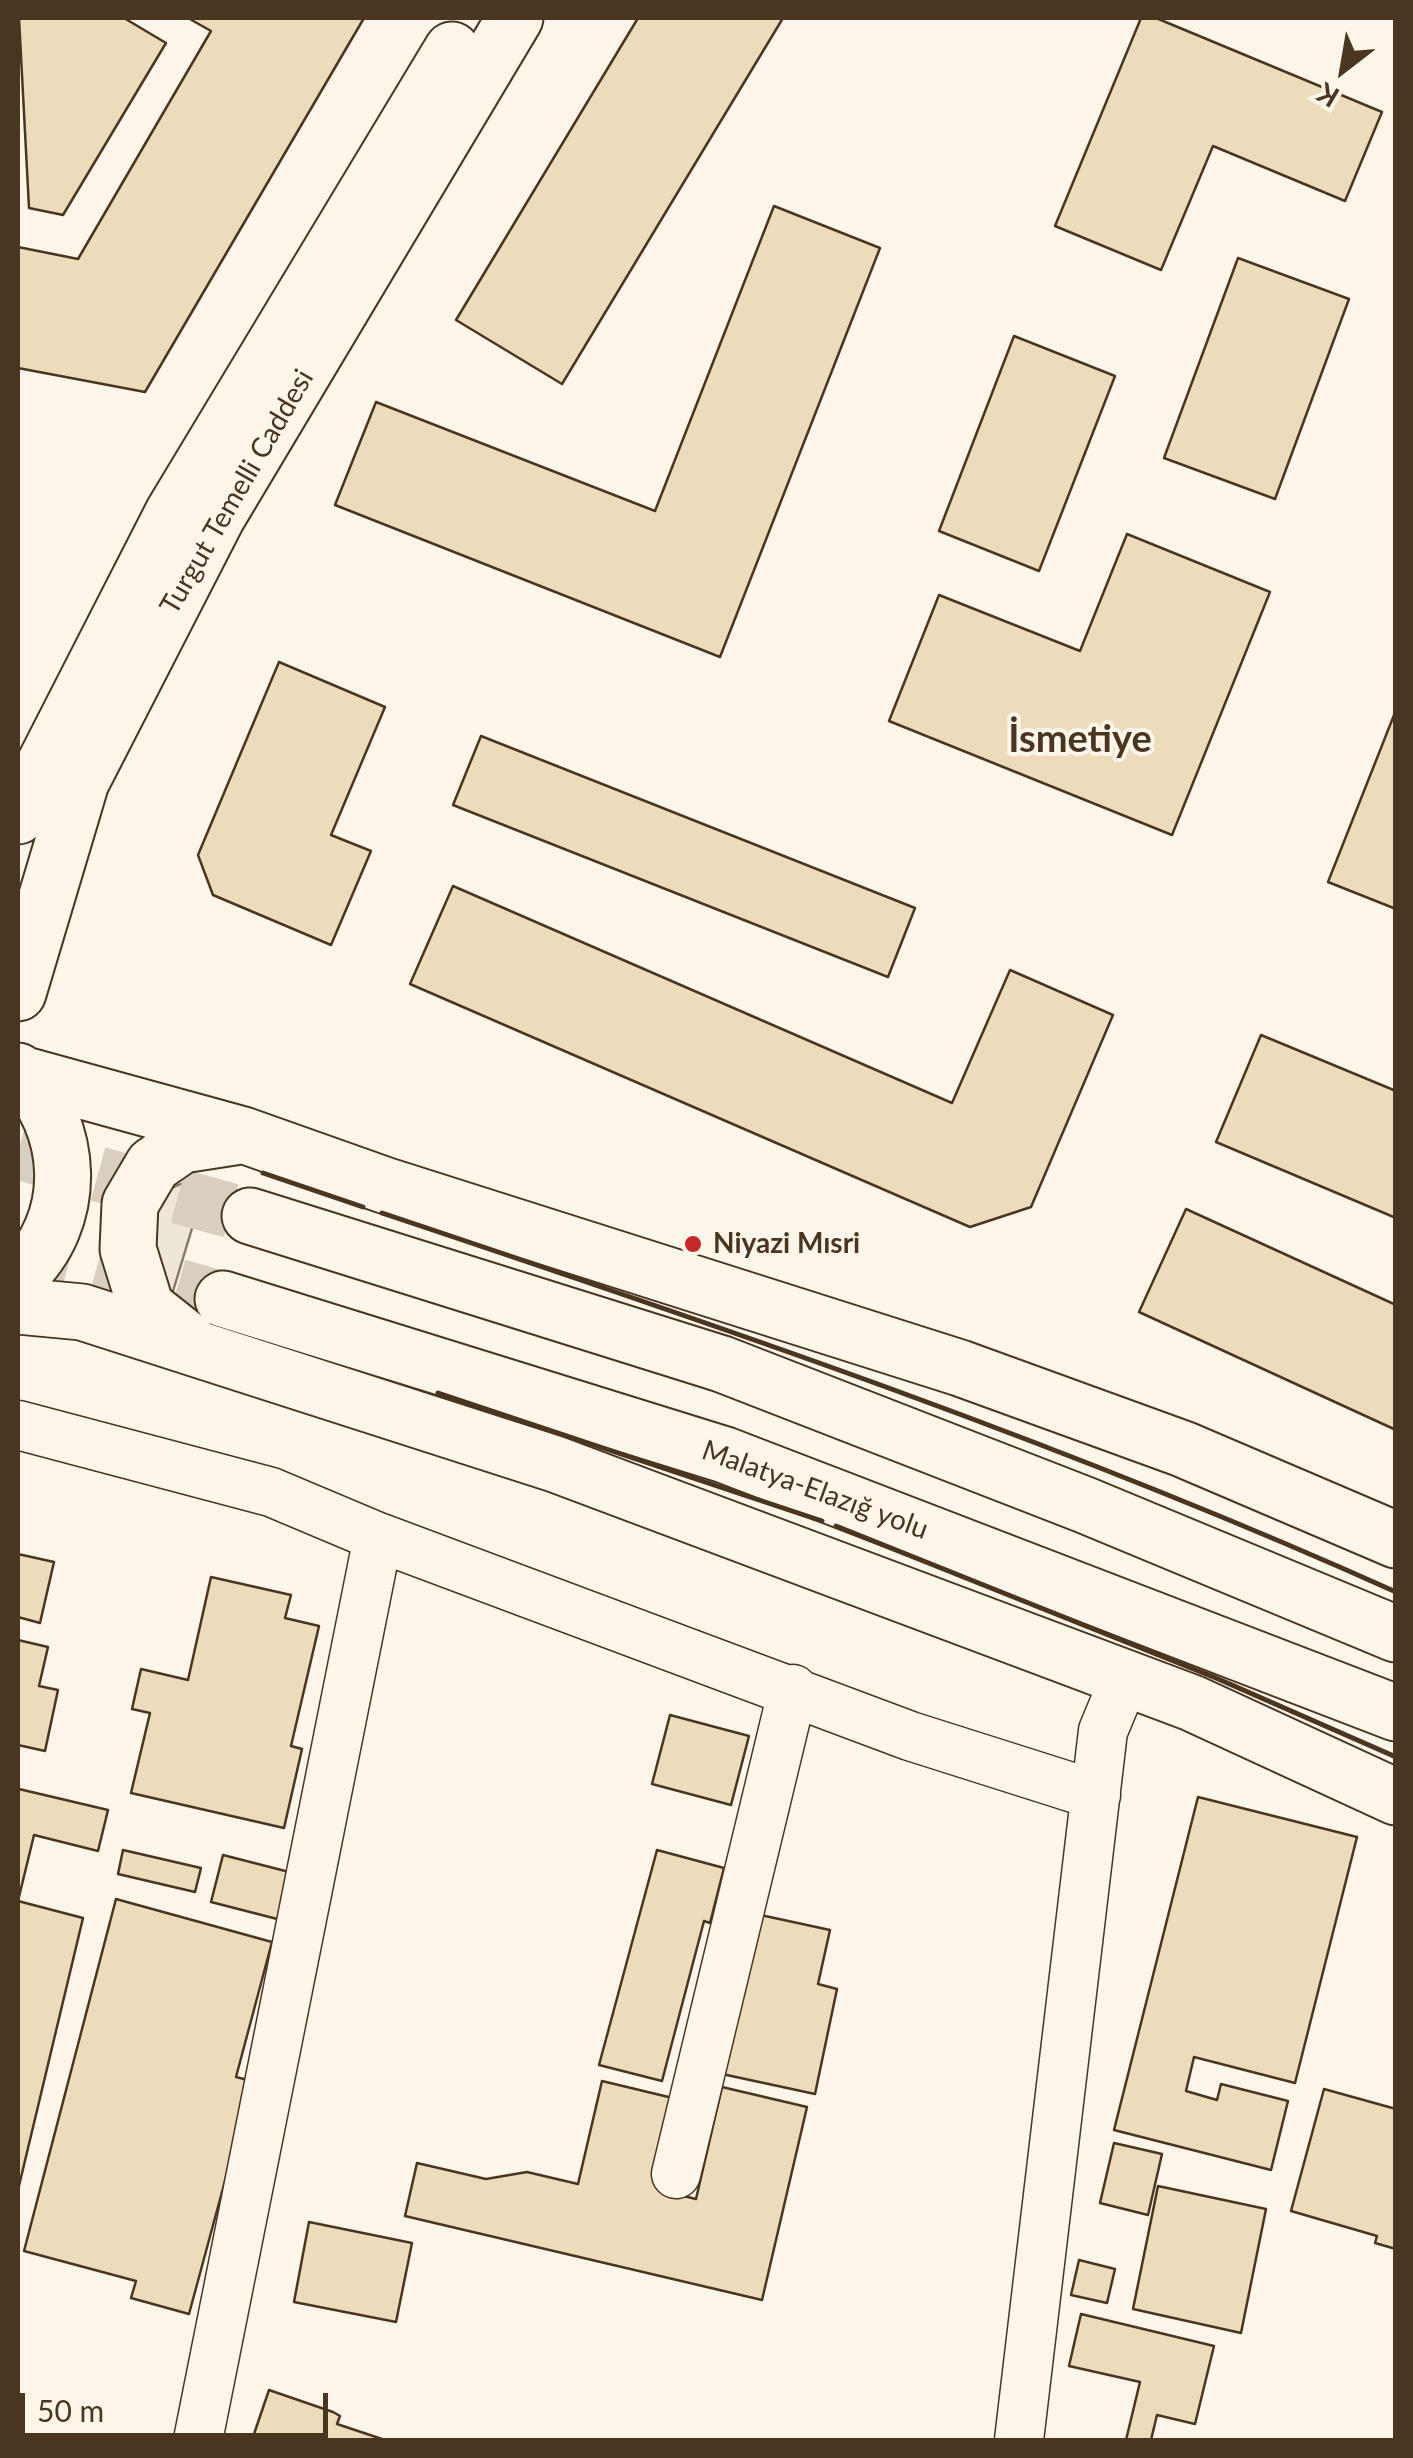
<!DOCTYPE html>
<meta charset="utf-8">
<style>
body{margin:0}
#map{position:relative;width:1413px;height:2458px;overflow:hidden;background:#fbf6e9;font-family:Lato,sans-serif}
canvas{display:block}
.frame{position:absolute;inset:0;border:20px solid #4a3520;pointer-events:none}
.north{position:absolute;left:1293px;top:20px;width:100px;height:100px;-webkit-text-stroke:8px #fbf6e9;paint-order:stroke;rotate:211deg;font-size:28px;font-weight:700;line-height:40px;text-align:center;color:#4a3520}
.north::after{content:'';display:block;margin:auto;width:35px;height:45px;background:#4a3520;clip-path:polygon(50% 0,100% 100%,50% 72%,0 100%)}
.scale{position:absolute;left:20px;top:2393px;width:308px;height:45px;box-sizing:border-box;border:5px solid #4a3520;border-top:0;padding-left:12px;font-size:30px;line-height:35px;white-space:nowrap;color:#4a3520;-webkit-text-stroke:8px #fbf6e9;paint-order:stroke}
</style>
<div id="map">
<canvas width="1413" height="2458"></canvas>
<div class="frame"></div>
<div class="north">K</div>
<div class="scale">50 m</div>
</div>
<script>
const g = document.querySelector('canvas').getContext('2d');
g.lineJoin = 'round';
function fillPath(path, color) { g.fillStyle = color; g.fill(path, 'evenodd'); }
function stroke(path, color, width, dash) { g.strokeStyle = color; g.lineWidth = width; g.lineCap = dash ? 'butt' : 'round'; g.setLineDash(dash || []); g.stroke(path); }
function drawText(font, color, halo, rows, align = 'center') {
  g.font = font + ' Lato,sans-serif'; g.lineWidth = 8; g.setLineDash([]); g.textBaseline = 'middle'; g.strokeStyle = halo; g.fillStyle = color; for (const [text, x, y, turn = 0] of rows) {
    g.save(); g.translate(x, y); g.rotate((+turn || 0) * Math.PI / 180); g.textAlign = isNaN(turn) ? turn : align; if (halo) g.strokeText(text, 0, 0); g.fillText(text, 0, 0); g.restore();
  }
}
const green = new Path2D(`
 M207 1179 170 1301 137 1234C154 1200 166 1181 207 1179Z`);
fillPath(green, '#ede6d9');
stroke(green, '#887966', 2.5);
const building = new Path2D(`
 M19 18H124L166 43 63 215 29 208Z
 M188 18H364L145 392 18 368V247L78 259 211 31Z
 M638 18H783L562 384 456 320Z
 M1141 18H1156L1382 112 1345 201 1213 146 1161 270 1055 226Z
 M774 206 880 248 720 657 335 505 376 402 655 511Z
 M1238 258 1349 299 1275 499 1164 458Z
 M1014 336 1115 376 1039 571 939 531Z
 M1127 534 1270 592 1172 835 889 721 939 595 1080 651Z
 M279 662 385 707 331 835 371 851 331 945 213 895 198 855Z
 M1396 710V909L1328 882Z
 M481 736 915 908 888 977 453 805Z
 M453 886 952 1103 1010 970 1113 1015 1031 1207 970 1227 410 984Z
 M1261 1035 1396 1091V1218L1216 1142Z
 M1186 1209 1396 1305V1430L1139 1312Z
 M18 1554 54 1562 40 1623 18 1617Z
 M211 1577 291 1595 285 1618 319 1626 291 1746 302 1749 284 1828 131 1793 150 1713 132 1709 141 1669 188 1680Z
 M18 1640 48 1647 39 1686 58 1690 45 1751 18 1745Z
 M670 1715 749 1736 731 1805 652 1784Z
 M19 1789 108 1810 98 1851 34 1835 18 1901 83 1918 18 2190V1796Z
 M1198 1797 1357 1837 1295 2083 1194 2057 1186 2091 1217 2100 1221 2084 1288 2101 1271 2170 1114 2130Z
 M123 1850 201 1868 195 1892 118 1874Z
 M657 1850 724 1868 710 1923 704 1921 662 2081 599 2065Z
 M223 1855 297 1874 285 1921 211 1902Z
 M116 1899 272 1942 236 2077 252 2081 189 2314 131 2298 136 2281 24 2251Z
 M756 1914 830 1930 818 1984 837 1989 815 2094 722 2074Z
 M602 2081 681 2100 659 2190 696 2199 722 2087 807 2107 762 2300 405 2216 417 2163 486 2179 527 2172 578 2184Z
 M1324 2089 1396 2109V2249L1375 2243 1377 2236 1291 2211Z
 M1114 2143 1162 2154 1148 2215 1100 2203Z
 M1158 2186 1266 2209 1241 2333 1133 2309Z
 M309 2222 412 2243 396 2322 294 2302Z
 M1079 2260 1115 2269 1107 2303 1071 2295Z
 M1081 2314 1214 2346 1195 2424 1157 2415 1151 2440H1126L1140 2382 1069 2366Z
 M269 2390 333 2412 340 2416 337 2424 385 2440H265L254 2434Z`);
fillPath(building, '#ecdcbc');
stroke(building, '#4a3520', 2.5);
stroke(new Path2D(`
 M18 1152 250 1216
 M18 1241 223 1299`), '#d8cfc1', 55, [55, 28]);
const minor = new Path2D(`
 M18 1425 271 1492 378 1537 910 1736 1096 1795
 M676 2174 793 1689
 M198 2440 378 1537
 M1019 2440 1103 1731 1125 1678`);
const major = new Path2D(`
 M18 816 173 513 452 50
 M18 993 81 782 217 517 515 18
 M18 1071C75 1126 80 1221 18 1277
 M21 1074 243 1135 384 1185 960 1368 1183 1449 1396 1540
 M18 1306 82 1312 555 1464 1192 1703 1396 1797
 M189 1341 146 1307 128 1249 130 1204 153 1165 182 1145 240 1136`);
const highway = new Path2D(`
 M250 1216 722 1364 1085 1505 1396 1634
 M223 1299 725 1455 1396 1713`);
stroke(minor, '#4a3520', 51);
stroke(major, '#4a3520', 59);
stroke(highway, '#4a3520', 59);
stroke(minor, '#fbf6e9', 48);
stroke(major, '#fbf6e9', 55);
stroke(highway, '#fbf6e9', 55);
stroke(new Path2D(`
 M263 1173 363 1207
 M382 1213C723 1327 1067 1444 1396 1592
 M438 1393 822 1521
 M836 1526 1216 1678 1396 1757`), '#4a3520', 5);
for (const [x, y, r, color] of [
 [693,1244,10,"#c62828"]
]) { const dot = new Path2D(); dot.arc(x, y, r, 0, 2 * Math.PI); g.fillStyle = color; g.fill(dot); stroke(dot, '#fbf6e9', 4); }
drawText('28px', '#4a3520', '#fbf6e9', [
 ["Turgut Temelli Caddesi",237,492,-60],
 ["Malatya-Elazığ yolu",815,1490,20]
]);
drawText('bold 28px', '#4a3520', '#fbf6e9', [
 ["Niyazi Mısri",713,1244]
], 'left');
drawText('bold 38px', '#4a3520', '#fbf6e9', [
 ["İsmetiye",1080,740]
]);
</script>
